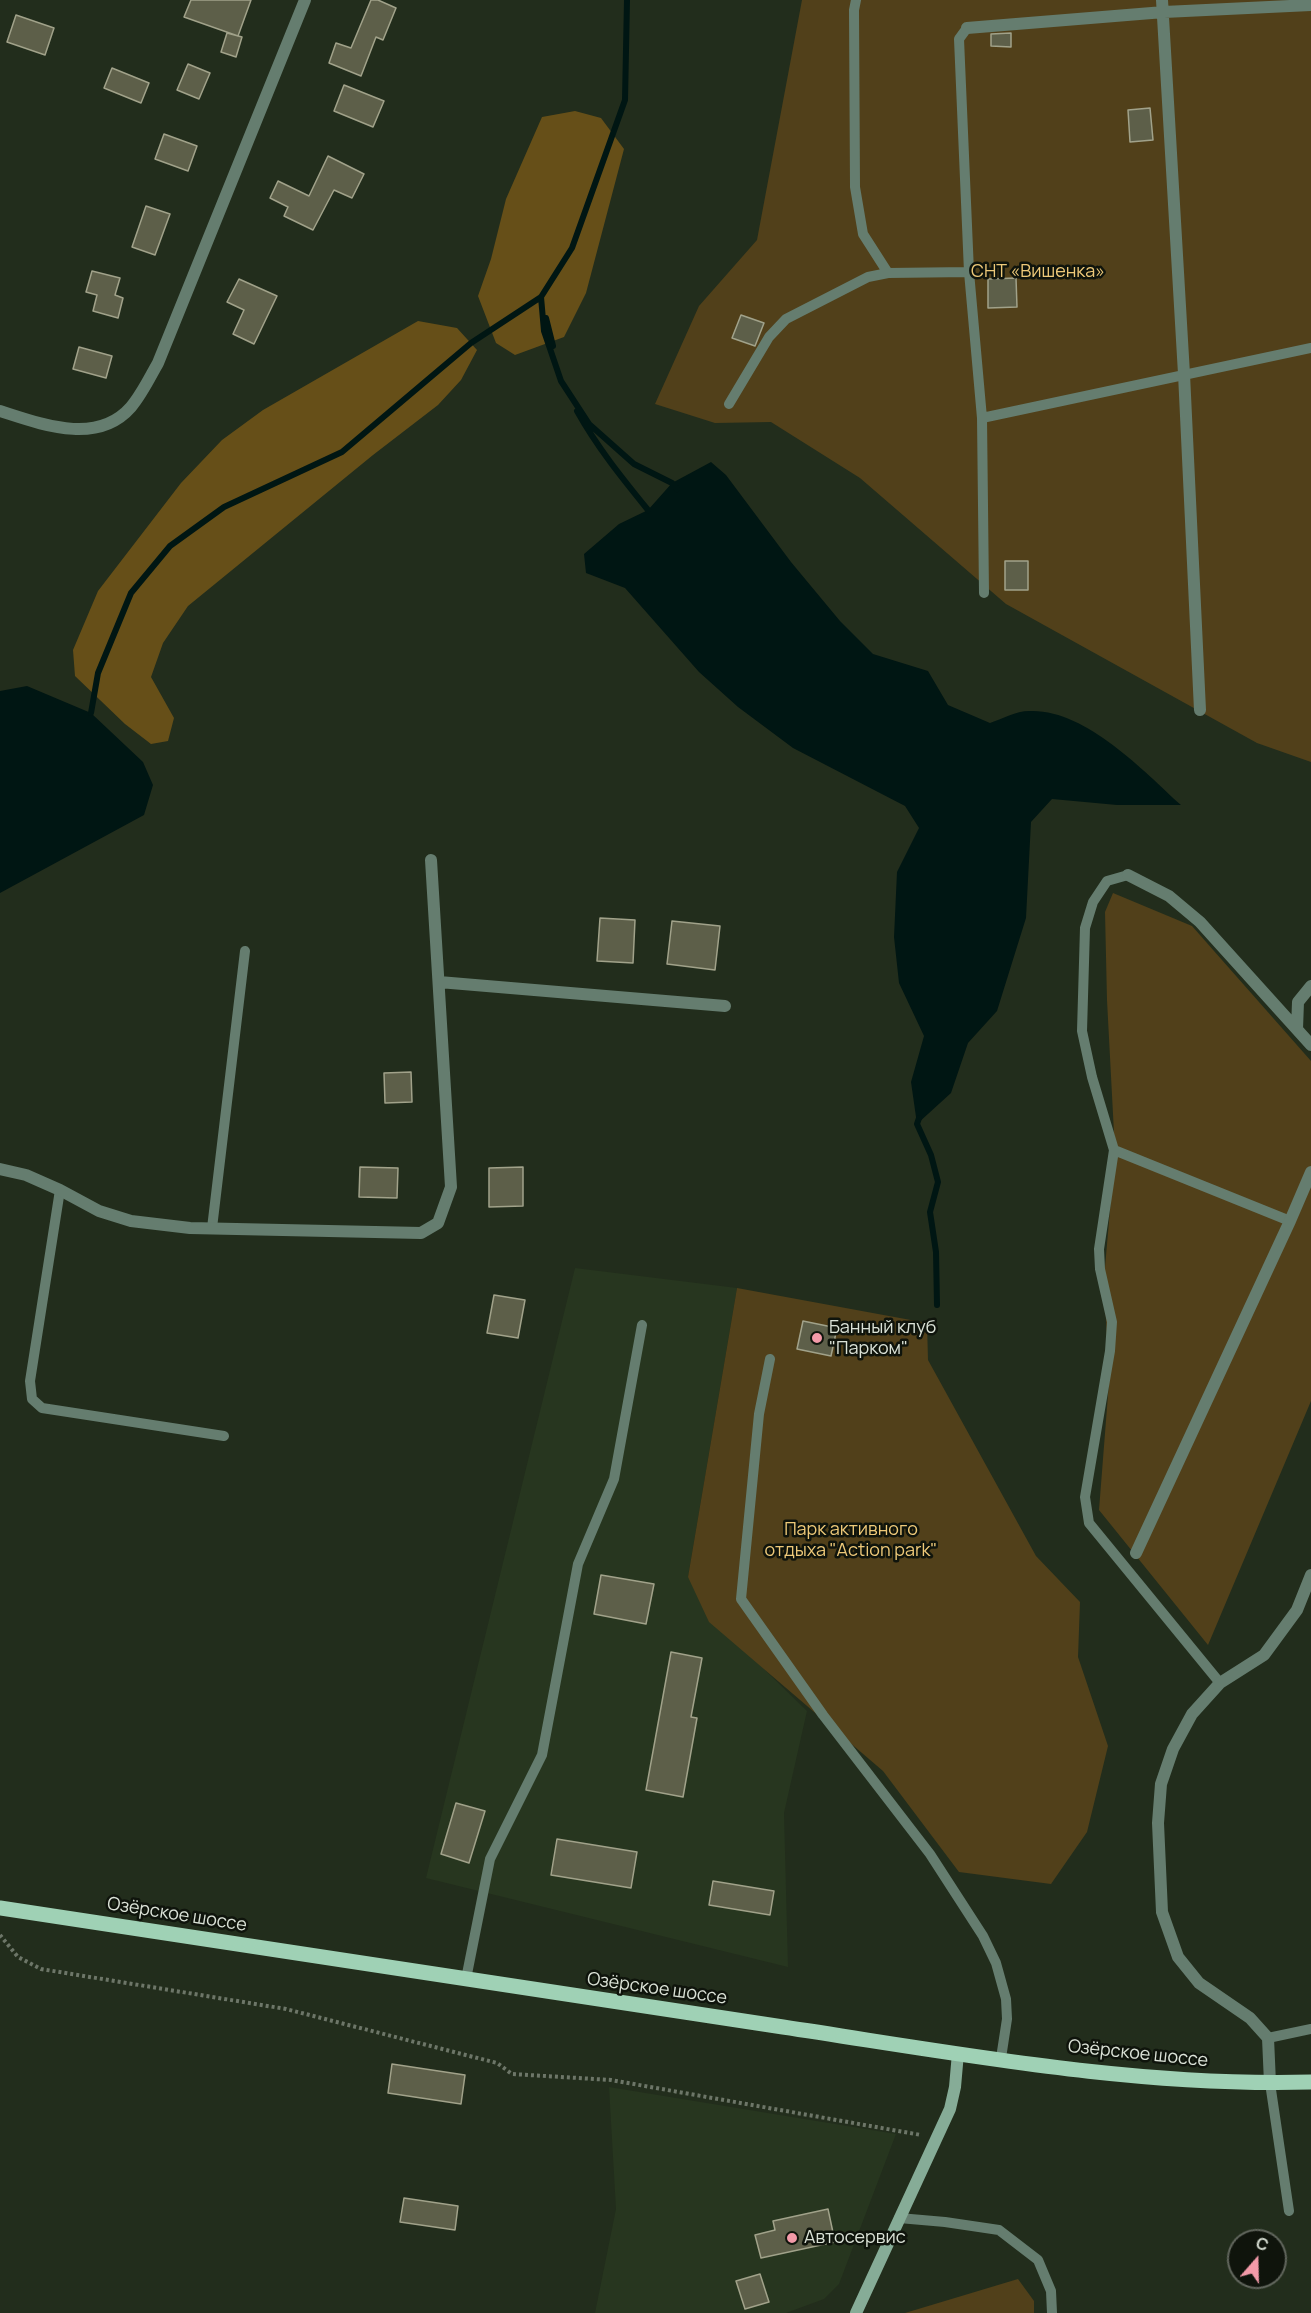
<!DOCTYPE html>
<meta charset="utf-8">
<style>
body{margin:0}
#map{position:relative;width:1311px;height:2313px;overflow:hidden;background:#222d1c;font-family:Manrope,sans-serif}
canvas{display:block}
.north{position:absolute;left:1227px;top:2229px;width:60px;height:60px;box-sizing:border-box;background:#0f140c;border:2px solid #61665d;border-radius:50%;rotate:20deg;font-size:16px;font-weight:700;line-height:24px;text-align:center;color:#dbe2d7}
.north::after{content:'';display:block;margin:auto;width:21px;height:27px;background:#f39aa8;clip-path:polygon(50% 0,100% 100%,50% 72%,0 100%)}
</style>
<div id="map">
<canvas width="1311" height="2313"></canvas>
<div class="north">С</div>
</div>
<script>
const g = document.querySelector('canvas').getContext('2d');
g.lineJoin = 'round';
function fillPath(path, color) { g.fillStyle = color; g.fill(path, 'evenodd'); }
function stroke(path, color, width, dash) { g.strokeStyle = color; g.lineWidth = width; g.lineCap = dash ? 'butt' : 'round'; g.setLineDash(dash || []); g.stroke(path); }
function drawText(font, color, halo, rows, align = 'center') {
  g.font = font + ' Manrope,sans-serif'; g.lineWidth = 5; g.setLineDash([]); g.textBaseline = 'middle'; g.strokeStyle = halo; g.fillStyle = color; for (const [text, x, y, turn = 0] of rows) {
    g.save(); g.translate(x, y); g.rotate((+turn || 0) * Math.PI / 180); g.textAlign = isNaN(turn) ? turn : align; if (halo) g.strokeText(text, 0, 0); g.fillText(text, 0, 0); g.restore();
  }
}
fillPath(new Path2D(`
 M575 1268 737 1288 688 1577 767 1672 807 1711 784 1813 788 1967 426 1878Z
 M609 2087 896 2134 839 2284 824 2299 786 2313H595L616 2209Z`), '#27361f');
fillPath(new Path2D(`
 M802 0H1311V762L1257 743 1006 604 860 478 771 422 715 423 655 404 699 306 757 240Z
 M1113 893 1192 926 1311 1061V1401L1208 1645 1099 1510 1109 1382 1104 1279 1115 1152 1107 1000 1105 912Z
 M737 1288 927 1323 928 1360 1036 1556 1080 1602 1078 1657 1108 1746 1087 1832 1051 1884 959 1872 883 1771 709 1622 688 1577Z
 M1018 2279 1034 2301V2313H905Z`), '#51401a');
fillPath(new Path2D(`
 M575 111 601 118 624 149 586 293 564 337 515 355 496 343 478 296 491 259 506 199 542 117Z
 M418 321 457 328 477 350 461 380 438 405 373 455 188 606 163 643 151 677 174 718 168 741 151 744 125 724 75 676 73 650 98 591 181 483 222 440 263 410Z`), '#664f18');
fillPath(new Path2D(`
 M711 462 726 475 791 562 840 621 873 654 928 671 948 705 990 723C1002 719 1016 711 1029 711 1084 708 1143 770 1181 805H1117L1052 799 1031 822 1026 918 997 1011 968 1043 951 1093 917 1124 911 1082 924 1036 899 983 894 937 897 872 919 828 905 806 793 748 738 707 699 672 625 588 586 573 584 554 619 524 648 510 672 483Z
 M27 686 91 713 143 762 153 785 144 815 0 893V691Z`), '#001613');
stroke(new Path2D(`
 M541 297 544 331 561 381 589 424 634 464 672 483 677 489
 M546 318 553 346
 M577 411C597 447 622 478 648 510
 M91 713 98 673 131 593 170 546 224 507 342 452 471 343 541 297 572 248 625 100 627 0
 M919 1118 917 1124 931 1155 938 1182 930 1212 936 1252 937 1305`), '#001613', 6);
const building = new Path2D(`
 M191 0H251L238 36 184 17Z
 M371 0H378L396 8 383 40 376 37 361 76 329 63 336 43 351 48Z
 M16 15 54 28 45 55 7 42Z
 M227 33 242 37 236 57 221 52Z
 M1011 33V47L991 46V34Z
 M188 64 210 73 199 99 177 90Z
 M112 68 149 83 141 103 104 88Z
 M344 85 384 101 373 127 334 111Z
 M1150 108 1153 140 1130 142 1128 110Z
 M164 134 197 146 188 171 155 159Z
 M328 156 364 174 352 198 334 190 313 230 284 216 288 207 270 198 278 181 309 196Z
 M146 206 170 214 155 255 132 247Z
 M92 271 120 278 115 295 123 298 118 318 93 311 97 295 86 292Z
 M1016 278 1017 307 988 308V279Z
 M239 279 277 296 254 344 233 334 244 310 227 302Z
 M741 315 764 323 755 346 732 338Z
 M79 347 112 356 106 378 73 369Z
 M1005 561H1028V590H1005Z
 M600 918 635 920 633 963 597 961Z
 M672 921 720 926 715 970 667 964Z
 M411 1072 412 1102 385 1103 384 1073Z
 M360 1167 398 1168 397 1198 359 1197Z
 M523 1167V1206L489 1207V1168Z
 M494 1295 525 1300 518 1338 487 1333Z
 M803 1321 837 1328 831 1356 797 1349Z
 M601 1575 654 1584 646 1624 594 1614Z
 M671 1652 702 1658 691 1717 697 1718 683 1797 646 1790Z
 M456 1803 485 1811 469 1863 441 1854Z
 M557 1839 637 1852 631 1888 551 1875Z
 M713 1881 774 1891 770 1915 709 1905Z
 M392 2064 465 2075 461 2104 388 2093Z
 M404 2198 458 2206 455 2230 400 2222Z
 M828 2209 835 2242 761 2258 755 2235 775 2230 773 2221Z
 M760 2274 769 2302 745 2309 736 2281Z`);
fillPath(building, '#5d5f49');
stroke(building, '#a1a28a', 1.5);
stroke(new Path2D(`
 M0 1935 18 1957 41 1969 286 2009 497 2063 512 2074 611 2080 921 2135`), '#6d7668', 4, [3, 3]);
stroke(new Path2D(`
 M856 0 854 10 855 187 863 234 888 273
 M967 28 959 39 969 272 982 418 984 593
 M729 404 769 337 786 319 868 277 888 273 969 272
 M982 418 1311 348
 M1128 875 1107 881 1093 902 1085 928 1082 1031 1092 1077 1114 1150 1099 1249 1100 1269 1112 1322 1110 1351 1085 1497 1089 1523 1220 1683
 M1114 1150 1290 1221
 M60 1190 30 1381 32 1399 42 1408 224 1436
 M212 1228 245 951
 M770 1359 759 1414 741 1599 823 1715 930 1854 983 1936 996 1963 1006 1999 1007 2019 1001 2058
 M466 1979 490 1859 542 1755 578 1564 614 1479 642 1325
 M1268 2038 1311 2029
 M1270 2083 1289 2211
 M899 2218 945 2222 999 2230 1038 2260 1051 2291 1052 2313`), '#657d6f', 10);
stroke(new Path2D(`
 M1162 0 1184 374 1200 710
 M967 28 1164 12 1311 5
 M0 411C41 424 97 446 131 407 142 394 150 377 158 363L305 0
 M1128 875 1169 896 1200 922 1311 1045
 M439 982 725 1006
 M1297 1029 1298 1002 1311 986
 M0 1169 26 1175 60 1190 99 1211 131 1221 190 1228 421 1233 438 1223 451 1187 431 860
 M1136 1553 1290 1221 1311 1172
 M1270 2083 1268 2038 1250 2018 1199 1983 1178 1957 1162 1912 1158 1823 1161 1784 1173 1749 1192 1714 1220 1683 1264 1655 1297 1610 1311 1575`), '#657d6f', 12);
stroke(new Path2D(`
 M856 2313 950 2109 955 2087 958 2053`), '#86ac97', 12);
stroke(new Path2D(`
 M0 1908C261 1948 522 1988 783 2027 957 2053 1134 2087 1311 2082`), '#9fd1b5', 15);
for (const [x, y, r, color] of [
 [817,1338,6,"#f39aa8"],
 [792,2238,6,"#f39aa8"]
]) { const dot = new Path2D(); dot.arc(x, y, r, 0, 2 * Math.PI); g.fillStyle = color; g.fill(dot); stroke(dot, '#0f140c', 2); }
drawText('18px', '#eec979', '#0f140c', [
 ["СНТ «Вишенка»",1038,272],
 ["Парк активного",851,1530],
 ["отдыха \"Action park\"",851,1551]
]);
drawText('18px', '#dbe2d7', '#0f140c', [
 ["Банный клуб",829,1328],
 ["\"Парком\"",829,1349],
 ["Автосервис",804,2238]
], 'left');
drawText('18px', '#dbe2d7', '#0f140c', [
 ["Озёрское шоссе",177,1915,9],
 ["Озёрское шоссе",657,1989,8],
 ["Озёрское шоссе",1138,2054,6]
]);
</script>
